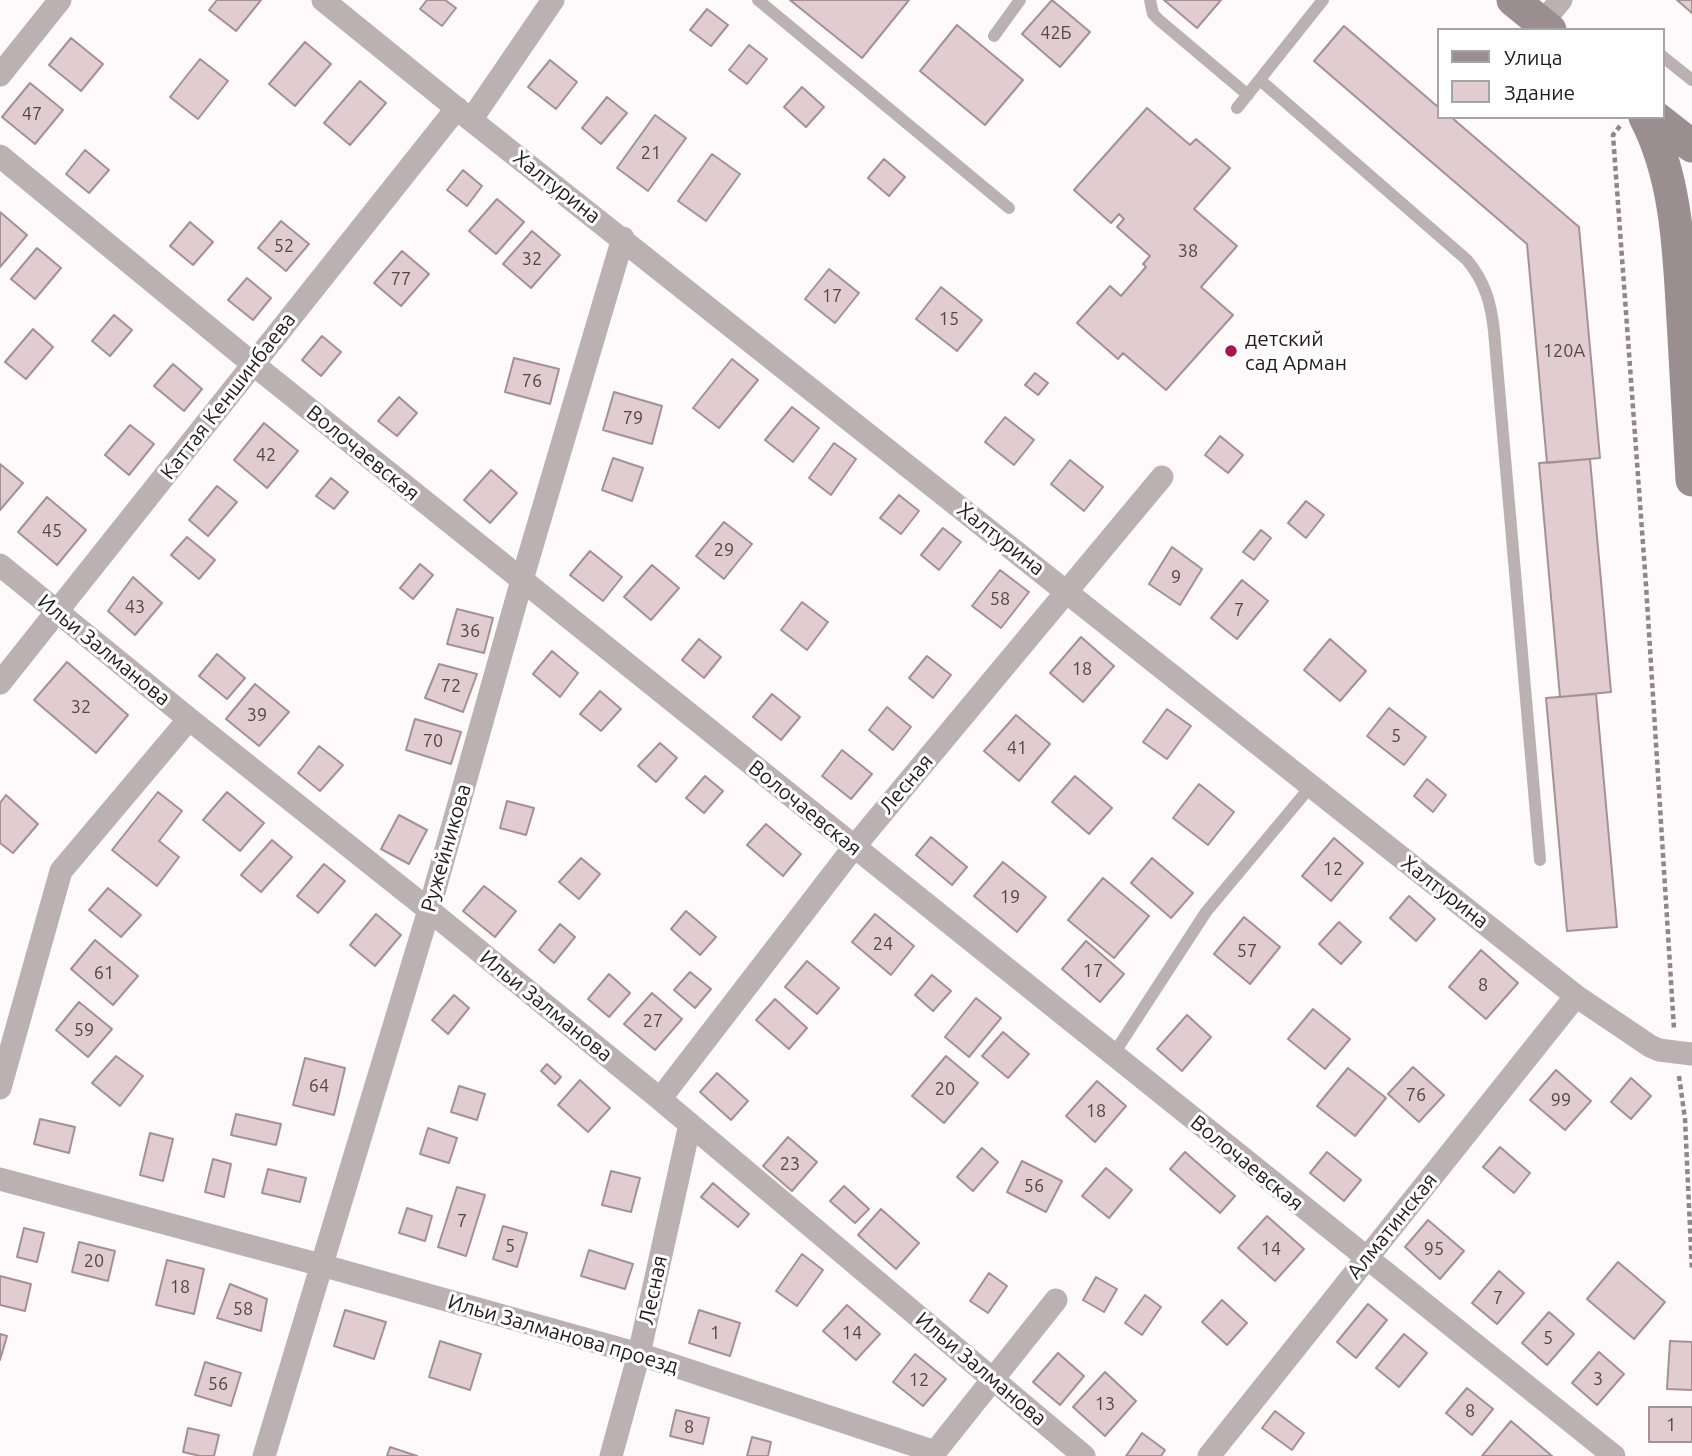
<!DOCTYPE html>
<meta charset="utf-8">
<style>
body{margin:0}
#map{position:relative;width:1692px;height:1456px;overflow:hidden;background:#fef9fa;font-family:Ubuntu,sans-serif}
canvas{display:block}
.legend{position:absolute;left:1437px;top:28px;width:228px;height:91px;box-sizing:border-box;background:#fff;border:2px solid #a7a3a4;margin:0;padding:9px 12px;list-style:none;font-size:21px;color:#221a1c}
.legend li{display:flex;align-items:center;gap:14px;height:35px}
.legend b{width:35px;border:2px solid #a7a3a4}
</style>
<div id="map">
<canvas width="1692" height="1456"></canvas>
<ul class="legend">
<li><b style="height:9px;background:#9b8e91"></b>Улица</li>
<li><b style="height:19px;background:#e1ccd1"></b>Здание</li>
</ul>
</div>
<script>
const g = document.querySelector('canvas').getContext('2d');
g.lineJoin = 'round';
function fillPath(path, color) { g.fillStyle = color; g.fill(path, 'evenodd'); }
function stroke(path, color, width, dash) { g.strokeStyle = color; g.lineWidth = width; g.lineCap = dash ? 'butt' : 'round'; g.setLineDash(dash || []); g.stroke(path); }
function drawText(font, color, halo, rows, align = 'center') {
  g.font = font + ' Ubuntu,sans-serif'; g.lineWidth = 6; g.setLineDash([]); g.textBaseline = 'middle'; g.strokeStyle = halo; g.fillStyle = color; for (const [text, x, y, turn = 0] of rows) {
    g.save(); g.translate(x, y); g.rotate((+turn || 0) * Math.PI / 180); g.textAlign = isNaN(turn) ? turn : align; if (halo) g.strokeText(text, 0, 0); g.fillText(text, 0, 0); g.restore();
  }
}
const building = new Path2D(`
 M217 0H261L236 31 209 10Z
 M427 0H445L456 8 442 26 420 9Z
 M790 0H909L862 58Z
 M1052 0 1090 32 1060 67 1022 34Z
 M1164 0H1221L1197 28Z
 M1677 0H1692V13Z
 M707 9 728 25 711 46 690 30Z
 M957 25 1023 80 985 125 920 71Z
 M1344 26 1438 107V117H1451L1579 227 1600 458 1547 463 1527 244 1314 61Z
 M71 38 103 64 81 91 49 65Z
 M305 42 331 64 295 106 269 84Z
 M749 45 767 59 747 84 729 70Z
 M200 59 228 81 198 119 170 97Z
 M550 60 577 82 556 109 528 87Z
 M360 81 386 103 350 145 324 123Z
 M30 83 63 110 35 144 2 117Z
 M802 87 824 107 806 127 784 107Z
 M607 97 627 113 601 144 582 128Z
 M1147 108 1190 145 1196 139 1230 168 1194 209 1237 246 1201 287 1233 315 1166 390 1123 353 1118 359 1077 323 1110 286 1121 296 1146 267 1143 264 1150 256 1117 227 1124 219 1119 214 1111 223 1074 190Z
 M655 115 686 138 648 191 617 168Z
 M85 150 109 170 89 193 66 174Z
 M712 154 740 174 706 221 678 201Z
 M884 159 905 177 889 196 868 178Z
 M463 170 482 186 467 206 447 190Z
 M497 199 524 222 496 254 469 231Z
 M0 212 27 235 0 267Z
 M281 221 309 244 286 271 258 248Z
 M190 222 213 242 193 265 170 246Z
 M532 231 560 255 531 288 503 264Z
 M37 248 61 268 35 299 11 279Z
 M402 251 429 274 401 306 374 283Z
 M829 269 859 293 835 323 805 299Z
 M247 278 271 298 253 320 228 300Z
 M941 287 982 320 957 351 916 319Z
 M114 315 132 330 110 356 92 341Z
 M33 329 53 347 26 379 5 362Z
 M322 336 341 352 321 376 302 360Z
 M514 358 559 369 550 404 505 392Z
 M732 359 758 380 719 428 693 408Z
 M173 364 202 389 184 411 154 386Z
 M1035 373 1048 383 1038 395 1025 385Z
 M614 392 662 406 652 444 603 430Z
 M399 397 417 413 397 436 378 421Z
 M792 407 819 428 793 462 765 440Z
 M1005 417 1034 440 1014 465 985 442Z
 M264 423 298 451 267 488 234 460Z
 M130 425 154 444 129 475 105 455Z
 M1220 436 1243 455 1228 473 1205 455Z
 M834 443 856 459 831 495 809 478Z
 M613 458 643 468 632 501 602 490Z
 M1590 459 1611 692 1560 697 1539 463Z
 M1070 460 1103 487 1084 511 1051 484Z
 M0 464 23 483 0 510Z
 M491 470 517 493 490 523 464 500Z
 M331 478 348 492 334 509 316 496Z
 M217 486 237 502 208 536 189 520Z
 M899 495 919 511 901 534 880 518Z
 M47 497 86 530 57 565 18 532Z
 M1306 501 1324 515 1306 538 1288 523Z
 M724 522 752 544 724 579 696 556Z
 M943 528 961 542 939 570 921 555Z
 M1261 530 1271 538 1254 560 1243 552Z
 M187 537 215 560 199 579 171 555Z
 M1172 547 1202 569 1180 605 1149 584Z
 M590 551 622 577 603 601 570 575Z
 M420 564 433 575 413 599 400 588Z
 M652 565 679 588 651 620 624 597Z
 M1000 570 1029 592 1001 628 972 606Z
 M133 577 162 603 135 635 108 611Z
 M1242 580 1268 601 1237 639 1211 618Z
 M802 602 828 622 807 650 781 630Z
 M457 609 493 618 484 653 447 644Z
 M1081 637 1114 666 1083 702 1050 673Z
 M699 639 721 657 704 678 682 660Z
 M1330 639 1366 671 1340 701 1304 670Z
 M552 651 578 673 560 697 533 674Z
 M217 654 245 678 227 699 199 676Z
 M927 656 951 675 933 698 909 678Z
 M67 662 128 715 96 753 34 700Z
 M439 664 477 674 463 712 425 698Z
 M255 684 289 712 259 746 226 719Z
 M600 691 621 709 601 731 580 714Z
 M772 694 800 717 781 740 753 717Z
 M1596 694 1617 927 1567 931 1546 698Z
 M887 707 911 727 893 750 869 730Z
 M1389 708 1426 737 1404 765 1367 736Z
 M1167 709 1191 726 1167 759 1143 742Z
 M1016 715 1050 744 1019 781 984 751Z
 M415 719 461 732 451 764 406 750Z
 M660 743 677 758 656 782 638 766Z
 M319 746 343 765 320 791 298 773Z
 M842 750 872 774 851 799 822 776Z
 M705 776 723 791 704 813 686 798Z
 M1075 776 1112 808 1089 834 1052 802Z
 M1427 779 1446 795 1433 812 1414 796Z
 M1199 784 1234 812 1208 845 1173 818Z
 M158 792 182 811 159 841 179 857 157 886 112 850Z
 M227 792 264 823 240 851 203 820Z
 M6 795 38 824 13 853 0 843V803Z
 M507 801 534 808 526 835 500 828Z
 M399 815 427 830 409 864 381 849Z
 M766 824 801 854 783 876 747 845Z
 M931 837 967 867 952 885 916 855Z
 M1334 838 1363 863 1331 901 1302 876Z
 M272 840 292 857 261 892 241 875Z
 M581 858 600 874 579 899 559 882Z
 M1152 858 1193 893 1171 918 1131 883Z
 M1003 862 1046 897 1017 932 974 896Z
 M324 864 345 881 318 913 297 896Z
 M1103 878 1149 916 1114 958 1068 920Z
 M484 886 516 911 495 937 463 911Z
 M108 888 141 915 121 937 89 910Z
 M1409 896 1435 919 1416 941 1390 918Z
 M686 911 716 937 700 955 671 929Z
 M376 914 401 935 375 966 350 945Z
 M875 914 914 946 891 975 852 942Z
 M1244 917 1280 947 1250 984 1214 954Z
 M1339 922 1361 942 1341 964 1319 944Z
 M560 924 575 937 554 963 539 950Z
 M95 940 138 976 113 1005 71 969Z
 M1086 941 1124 974 1100 1002 1062 969Z
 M1481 950 1518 983 1486 1019 1449 987Z
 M807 961 839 988 817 1014 785 987Z
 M690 972 711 989 695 1008 674 990Z
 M609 974 630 993 609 1017 588 999Z
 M932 975 951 991 933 1011 915 995Z
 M652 993 682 1019 655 1050 624 1024Z
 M454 995 469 1008 448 1034 432 1020Z
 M976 998 1001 1018 969 1057 945 1037Z
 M775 999 807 1028 789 1049 756 1020Z
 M79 1002 112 1029 88 1057 56 1030Z
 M1313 1009 1350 1039 1325 1069 1288 1039Z
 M1187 1015 1211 1037 1182 1071 1157 1049Z
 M1003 1032 1029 1054 1008 1078 982 1056Z
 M116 1056 143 1076 120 1106 92 1083Z
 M946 1056 978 1083 944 1123 912 1096Z
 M305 1058 345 1068 334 1115 293 1105Z
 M547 1064 561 1077 555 1084 541 1071Z
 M1413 1067 1444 1095 1419 1122 1388 1094Z
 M1348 1068 1386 1098 1355 1136 1317 1106Z
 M1556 1070 1591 1101 1565 1130 1530 1100Z
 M717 1073 748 1101 731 1120 700 1092Z
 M1631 1078 1651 1096 1631 1119 1611 1102Z
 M580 1080 610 1108 588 1132 558 1105Z
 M1097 1081 1126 1106 1095 1142 1066 1116Z
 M459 1086 485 1094 477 1120 451 1112Z
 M236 1114 281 1124 276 1145 231 1135Z
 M40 1119 75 1127 69 1153 34 1144Z
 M428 1128 457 1138 449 1163 420 1154Z
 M150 1133 173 1139 163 1181 140 1175Z
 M788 1137 817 1162 792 1191 763 1166Z
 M1500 1147 1530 1173 1514 1193 1483 1167Z
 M982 1148 998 1162 973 1191 957 1177Z
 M1185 1152 1235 1196 1220 1213 1170 1169Z
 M1327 1152 1361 1180 1344 1201 1310 1173Z
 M213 1159 231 1164 224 1197 205 1192Z
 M1022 1161 1062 1181 1046 1212 1007 1192Z
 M1106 1168 1132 1190 1109 1218 1082 1196Z
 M268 1169 306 1178 300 1202 262 1193Z
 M611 1171 640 1178 631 1212 602 1205Z
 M713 1183 749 1214 738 1227 701 1197Z
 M844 1186 869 1209 855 1223 830 1201Z
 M457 1187 485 1195 466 1256 438 1247Z
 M407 1208 432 1216 425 1241 399 1233Z
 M881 1209 919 1243 896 1269 858 1235Z
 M1267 1216 1304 1249 1275 1281 1238 1248Z
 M1428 1220 1464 1251 1440 1279 1405 1247Z
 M503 1226 527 1233 517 1267 493 1259Z
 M24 1228 44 1233 37 1262 17 1257Z
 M79 1242 115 1251 108 1281 72 1272Z
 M589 1250 633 1264 625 1289 581 1276Z
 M802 1254 823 1270 797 1306 776 1291Z
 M167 1260 204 1269 194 1314 156 1305Z
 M1618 1262 1665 1302 1634 1339 1587 1299Z
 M1499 1271 1524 1293 1497 1324 1472 1303Z
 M989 1273 1007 1286 988 1313 970 1301Z
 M0 1276 31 1284 25 1311 0 1305Z
 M1096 1277 1117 1289 1104 1312 1083 1300Z
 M230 1284 267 1299 261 1331 217 1318Z
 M1145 1295 1161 1307 1142 1335 1125 1323Z
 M1222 1300 1247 1323 1227 1345 1202 1322Z
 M1368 1304 1387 1320 1356 1358 1337 1342Z
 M847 1305 880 1334 856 1360 823 1331Z
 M345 1310 386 1322 374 1359 334 1346Z
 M699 1310 740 1323 730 1356 689 1343Z
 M1549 1312 1574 1334 1547 1365 1522 1343Z
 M0 1334 7 1336 0 1360Z
 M1404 1334 1427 1353 1399 1387 1376 1368Z
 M440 1341 481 1354 470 1390 429 1377Z
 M1670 1341 1692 1342V1390L1667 1389Z
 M1599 1352 1624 1374 1597 1405 1572 1383Z
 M1058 1353 1084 1376 1060 1405 1033 1382Z
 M915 1354 946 1379 923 1406 893 1382Z
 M205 1362 241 1373 231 1406 195 1395Z
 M1105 1372 1136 1401 1105 1436 1073 1407Z
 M1467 1388 1493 1409 1472 1435 1446 1413Z
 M1649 1407H1692V1442H1649Z
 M676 1410 709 1418 703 1444 670 1436Z
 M1275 1411 1304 1433 1292 1450 1262 1428Z
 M1511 1421 1552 1456H1482Z
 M188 1428 219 1435 214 1456H200L183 1452Z
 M1142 1433 1165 1450 1161 1456H1126Z
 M752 1437 771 1442 768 1456H747Z
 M390 1447 417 1456H387Z`);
fillPath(building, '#e1ccd1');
stroke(building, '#a49195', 2);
stroke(new Path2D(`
 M1620 126 1613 135 1646 585 1674 1029
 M1679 1076 1685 1119 1692 1271`), '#8e8789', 4.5, [5, 3.5]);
stroke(new Path2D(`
 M758 0 1009 208
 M1150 0 1153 14 1159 20 1248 95
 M994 36 1020 0
 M1662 56 1692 80
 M1260 80 1467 260C1485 282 1491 303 1494 331L1540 860
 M1237 108 1323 0
 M1113 1055 1206 912 1311 786`), '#bbb1b3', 12);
stroke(new Path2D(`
 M323 0 471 120 1576 996 1650 1046 1659 1050 1692 1054
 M1542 23 1561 0
 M0 75 60 0
 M471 120 553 0
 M0 156 253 364 1614 1456
 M0 565 189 719 429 910 660 1099 1084 1456
 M0 683 457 108
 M0 1088 61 871 189 719
 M660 1099 854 847 1162 477
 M0 1179 321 1265 639 1354 935 1452
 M935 1452 1056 1300
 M264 1456 429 910 522 580 623 238
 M611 1456 639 1354 690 1124
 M1209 1456 1576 996`), '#bbb1b3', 23);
stroke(new Path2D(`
 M1513 0 1550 30
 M1645 117C1677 178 1679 252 1683 320 1686 373 1689 426 1692 480
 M1655 117 1692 146`), '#9b8e91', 33);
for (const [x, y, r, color] of [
 [1231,351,7,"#a61553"]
]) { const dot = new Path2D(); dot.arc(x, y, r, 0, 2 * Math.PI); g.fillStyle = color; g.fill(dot); stroke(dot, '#fff', 2.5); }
drawText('18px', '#524649', null, [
 ["42Б",1056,33],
 ["47",32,114],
 ["21",651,153],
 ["52",284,246],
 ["38",1188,251],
 ["32",532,259],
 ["77",401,279],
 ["17",832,296],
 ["15",949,319],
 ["120А",1564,351],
 ["76",532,381],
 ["79",633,418],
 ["42",266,455],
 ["45",52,531],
 ["29",724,550],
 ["9",1176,577],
 ["58",1000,599],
 ["43",135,607],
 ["7",1239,610],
 ["36",470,631],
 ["18",1082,669],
 ["72",451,686],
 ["32",81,707],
 ["39",257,715],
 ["5",1396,736],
 ["70",433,741],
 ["41",1017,748],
 ["12",1333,869],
 ["19",1010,897],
 ["24",883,944],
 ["57",1247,951],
 ["17",1093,971],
 ["61",104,973],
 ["8",1483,985],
 ["27",653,1021],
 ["59",84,1030],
 ["64",319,1086],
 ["20",945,1089],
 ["76",1416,1095],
 ["99",1561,1100],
 ["18",1096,1111],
 ["23",790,1164],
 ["56",1034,1186],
 ["7",462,1221],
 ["5",510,1246],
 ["14",1271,1249],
 ["95",1434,1249],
 ["20",94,1261],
 ["18",180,1287],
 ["7",1498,1298],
 ["58",243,1309],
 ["1",715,1333],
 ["14",852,1333],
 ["5",1548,1338],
 ["3",1598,1379],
 ["12",919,1380],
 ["56",218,1384],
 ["13",1105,1404],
 ["8",1470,1411],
 ["1",1671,1425],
 ["8",689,1427]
]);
drawText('21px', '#221a1c', '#fff', [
 ["Халтурина",557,187,38],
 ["Каттая Кеншинбаева",228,396,-52],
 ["Волочаевская",363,453,39],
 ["Халтурина",1001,539,38],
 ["Ильи Залманова",104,650,39],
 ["Лесная",906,784,-50],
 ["Волочаевская",805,808,39],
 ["Ружейникова",446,848,-74],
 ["Халтурина",1445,892,38],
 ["Ильи Залманова",546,1006,39],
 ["Волочаевская",1247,1163,39],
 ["Алматинская",1392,1226,-51],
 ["Лесная",653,1290,-78],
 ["Ильи Залманова проезд",563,1334,16],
 ["Ильи Залманова",981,1369,40]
]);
drawText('21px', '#221a1c', '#fff', [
 ["детский",1245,339],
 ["сад Арман",1245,363]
], 'left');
</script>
